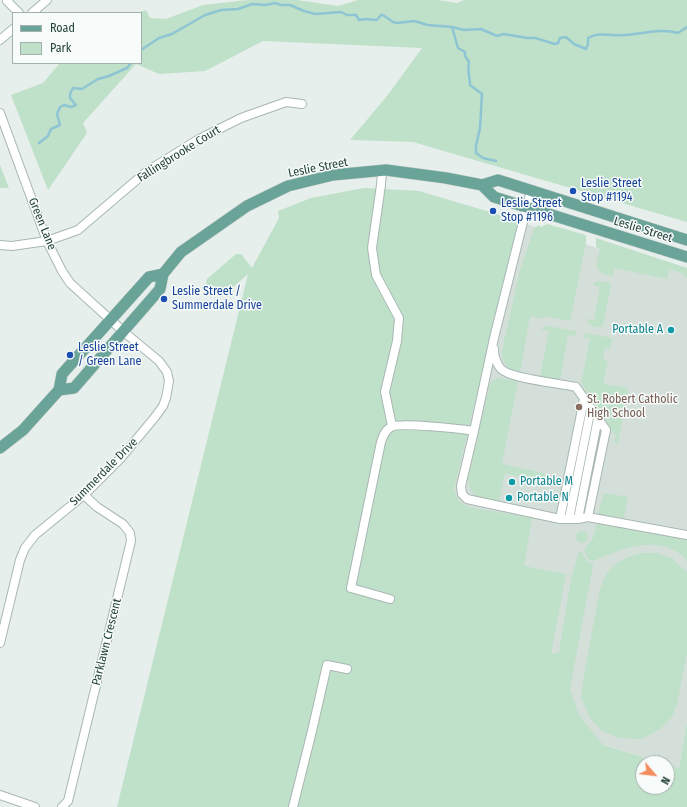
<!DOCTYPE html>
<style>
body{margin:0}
#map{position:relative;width:687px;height:807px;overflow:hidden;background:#e6efeb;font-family:"Fira Sans Condensed",sans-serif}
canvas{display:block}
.legend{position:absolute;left:12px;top:12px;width:130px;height:52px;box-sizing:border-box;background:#f7fbf9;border:1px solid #a3b1ad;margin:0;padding:5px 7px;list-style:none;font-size:12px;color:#24413b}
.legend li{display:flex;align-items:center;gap:8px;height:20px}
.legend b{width:20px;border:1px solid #a3b1ad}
.north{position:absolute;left:635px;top:755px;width:40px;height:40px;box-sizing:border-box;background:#f7fbf9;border:1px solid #a3b1ad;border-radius:50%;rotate:118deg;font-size:11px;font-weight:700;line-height:16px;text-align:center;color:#24413b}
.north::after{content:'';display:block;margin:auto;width:14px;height:18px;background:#f38c5f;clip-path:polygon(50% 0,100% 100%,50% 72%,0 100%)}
</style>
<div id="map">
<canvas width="687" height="807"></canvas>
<ul class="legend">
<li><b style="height:5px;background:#6aa499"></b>Road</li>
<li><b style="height:11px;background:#bfe0c9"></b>Park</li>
</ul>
<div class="north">N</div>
</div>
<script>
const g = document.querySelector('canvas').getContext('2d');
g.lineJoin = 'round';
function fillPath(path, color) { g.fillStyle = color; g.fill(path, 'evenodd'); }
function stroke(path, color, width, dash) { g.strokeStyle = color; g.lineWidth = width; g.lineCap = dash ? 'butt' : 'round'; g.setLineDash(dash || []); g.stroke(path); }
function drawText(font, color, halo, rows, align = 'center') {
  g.font = font + ' "Fira Sans Condensed",sans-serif'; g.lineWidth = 3; g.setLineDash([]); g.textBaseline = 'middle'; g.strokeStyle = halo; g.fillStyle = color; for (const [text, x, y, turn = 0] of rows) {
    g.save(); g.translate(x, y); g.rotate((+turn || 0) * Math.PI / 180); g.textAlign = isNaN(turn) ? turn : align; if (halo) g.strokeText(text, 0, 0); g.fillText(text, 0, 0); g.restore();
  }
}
fillPath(new Path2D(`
 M520 222 600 249 679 272 687 278V722L679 768 667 764V763H663L434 693 447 498Z`), '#d4dfda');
fillPath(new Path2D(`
 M248 0H297L338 6 358 0H437L457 3 464 0H687V222L413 142 350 140 387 96 422 48 263 41 205 71 159 74 136 64 83 123 87 133 48 190 11 95 43 83 60 63H141V13H137L146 10 150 18 166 19 203 5Z
 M0 165 9 188H0Z
 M364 188 419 191 517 220V238L495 316 454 489 458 500 468 507 532 518 524 566 566 574 551 654 559 652 571 580 578 554 581 551 587 561 593 565 570 689 579 715 603 745 663 763H643V787H667V764L679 768 687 722V807H117L248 274 223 296 218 295 206 283 207 279 236 254H241L252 268 279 218 278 211 311 198Z
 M547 224 586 235V243L570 321 544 316 543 319 530 316 520 373 507 367 502 357V350L520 270 534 229 538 225 541 227Z
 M596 238 687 268V278L679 272 669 269 667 279 614 268 613 276 601 273 596 266 600 249 596 247Z
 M598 281 610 283 611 284 603 326C597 329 588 327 587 319L594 320 600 287 593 286 594 283Z
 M548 326 576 331 575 336 568 335 560 380 540 377 549 331 542 330 543 327Z
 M586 333 612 338 610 349 605 348 603 360 608 361 603 384 628 388 618 444 614 443 616 435 614 434 581 383 590 339 583 337Z
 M497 378 518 381 502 464 543 473 548 478 541 477 540 482 505 473 499 501C480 498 471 500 468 479L490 383Z
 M604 493 628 497 624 518 598 514Z
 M597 523 687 539V560C658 532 625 548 593 561L588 559 584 550 593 538Z
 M576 537a6 6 0 1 1 12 0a6 6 0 1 1-12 0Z
 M645 553H657L671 558 687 572V653L677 704 672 717 660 729 641 739 618 738 601 730 590 718 581 698 584 675 600 589C602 585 603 580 605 577 612 563 630 554 645 553Z`), '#bfe0c9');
stroke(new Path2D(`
 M452 27 458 48 465 52V56L469 62C467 70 470 77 470 85L482 94 480 128 476 146V153L483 158 496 161
 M141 50 159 38 172 34 205 15 221 10 238 9 252 4 265 5 275 3 281 5H290L304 11 315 14 341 12 347 15H356L359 20 365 19 377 20 381 15H383L393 22 397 23 414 21 428 25 452 27 464 30 481 29 497 36 504 34 527 38H535L555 44 558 43 560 38 566 37 574 44 586 49 588 44V38C600 31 613 37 625 35 643 34 661 28 678 33L687 27
 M39 143 48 136 51 129 60 125 57 114 60 107 64 105 71 107 76 105 70 98V94L73 88 82 89 98 79 109 76 127 68 131 63`), '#8ec5d3', 2.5);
const minor = new Path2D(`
 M8 0 7 1 19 13
 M32 13 47 0
 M0 40 13 29
 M0 113 47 241 62 271 70 283 124 332 159 361 167 372 169 381 166 398 163 406 155 417 120 459 84 495 35 535 25 548 20 560 0 643
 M382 171 381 185 372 248 376 275 399 318 397 341 385 392 392 426
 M0 245 12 246 47 241 78 230 146 172 199 139 241 118 286 102 302 104
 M474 431 461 486 462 494 467 499 560 519H578L588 517 606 430 576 387C559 383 511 379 501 369 496 363 494 356 494 349
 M588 517 687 535
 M560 519 584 399
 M569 519 591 408
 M578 519 598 418
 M390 599 351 588 381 442C383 436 385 430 391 427 400 422 461 429 474 431L494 338 531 190
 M0 795 35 807
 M62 807 68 801 131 541 130 533 123 524 97 507 84 495
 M293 807 312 731 327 665 347 669`);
const major = new Path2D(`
 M482 185 494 197 687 257
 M59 390 74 388 160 289 163 274 181 252 247 206 288 186 333 175 386 170 446 178 482 185 498 180 687 240
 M0 448 23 430 59 390 62 374 149 277 163 274`);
stroke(minor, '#a8b7b3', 10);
stroke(major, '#c2cac8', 12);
stroke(minor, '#fff', 8);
stroke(major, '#6aa499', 11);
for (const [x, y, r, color] of [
 [573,191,4,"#1a4fb4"],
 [493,211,4,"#1a4fb4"],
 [164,299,4,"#1a4fb4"],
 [671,330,4,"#0f9aa8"],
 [70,355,4,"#1a4fb4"],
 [579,407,4,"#8d6e63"],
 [512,482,4,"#0f9aa8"],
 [509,498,4,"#0f9aa8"]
]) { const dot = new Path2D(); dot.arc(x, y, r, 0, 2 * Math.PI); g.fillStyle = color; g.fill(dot); stroke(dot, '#f7fbf9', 1.5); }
drawText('12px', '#24413b', '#f7fbf9', [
 ["Fallingbrooke Court",179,154,-32],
 ["Leslie Street",318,168,-11],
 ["Green Lane",42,224,68],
 ["Leslie Street",643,230,17],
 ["Summerdale Drive",104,472,-45],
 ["Parklawn Crescent",107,642,-76]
]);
drawText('12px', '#164399', '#f7fbf9', [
 ["Leslie Street",581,184],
 ["Stop #1194",581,198],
 ["Leslie Street",501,204],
 ["Stop #1196",501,218],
 ["Leslie Street /",172,292],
 ["Summerdale Drive",172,306],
 ["Leslie Street",78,348],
 ["/ Green Lane",78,362]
], 'left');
drawText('12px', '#0d838f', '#f7fbf9', [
 ["Portable A",663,330,"right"],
 ["Portable M",520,482],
 ["Portable N",517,498]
], 'left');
drawText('12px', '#785e54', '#f7fbf9', [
 ["St. Robert Catholic",587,400],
 ["High School",587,414]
], 'left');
</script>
